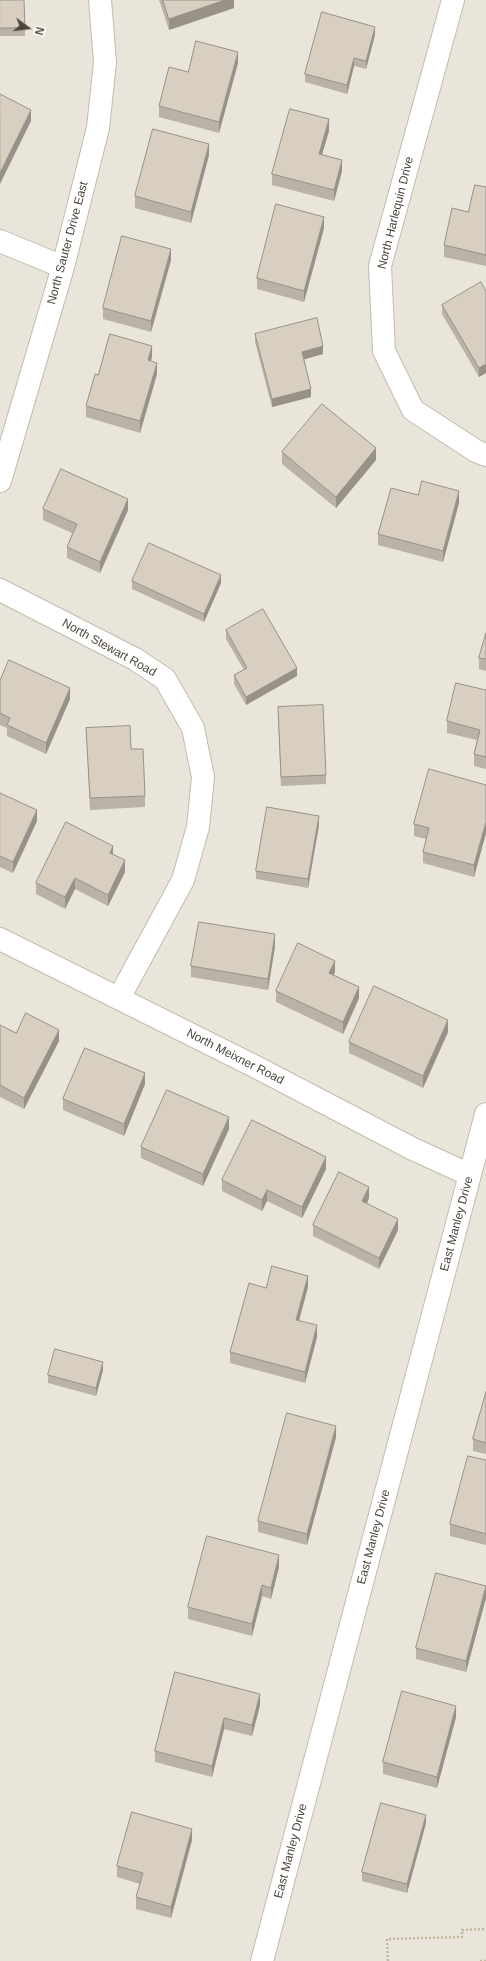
<!DOCTYPE html>
<style>
body{margin:0}
#map{position:relative;width:486px;height:1961px;overflow:hidden;background:#f6f3ec;font-family:Helvetica,sans-serif}
canvas{display:block}
.north{position:absolute;left:8px;top:8px;width:40px;height:40px;-webkit-text-stroke:3px #fff;paint-order:stroke;rotate:105deg;font-size:11px;font-weight:700;line-height:16px;text-align:center;color:#4b4439}
.north::after{content:'';display:block;margin:auto;width:14px;height:18px;background:#4b4439;clip-path:polygon(50% 0,100% 100%,50% 72%,0 100%)}
</style>
<div id="map">
<canvas width="486" height="1961"></canvas>
<div class="north">N</div>
</div>
<script>
const g = document.querySelector('canvas').getContext('2d');
g.lineJoin = 'round';
function fillPath(path, color) { g.fillStyle = color; g.fill(path, 'evenodd'); }
function stroke(path, color, width, dash) { g.strokeStyle = color; g.lineWidth = width; g.lineCap = dash ? 'butt' : 'round'; g.setLineDash(dash || []); g.stroke(path); }
function drawText(font, color, halo, rows, align = 'center') {
  g.font = font + ' Helvetica,sans-serif'; g.lineWidth = 4; g.setLineDash([]); g.textBaseline = 'middle'; g.strokeStyle = halo; g.fillStyle = color; for (const [text, x, y, turn = 0] of rows) {
    g.save(); g.translate(x, y); g.rotate((+turn || 0) * Math.PI / 180); g.textAlign = isNaN(turn) ? turn : align; if (halo) g.strokeText(text, 0, 0); g.fillText(text, 0, 0); g.restore();
  }
}
fillPath(new Path2D(`
 M0 0H486V1961H0Z`), '#eae5da');
const minor = new Path2D(`
 M453 0 380 266 384 351 413 410 476 451 486 455
 M0 241 63 267
 M0 481 63 267 98 128 105 62 100 0
 M0 590 135 659 165 679 193 728 203 777 198 827 183 880 119 998
 M0 939 258 1068 413 1149 470 1175
 M262 1961 486 1114`);
stroke(minor, '#c2bbae', 24);
stroke(new Path2D(`
 M388 1961 387 1939 462 1937V1930L486 1929
 M480 1961H486`), '#c4b79f', 2.5, [2, 2]);
stroke(minor, '#fff', 22);
fillPath(new Path2D(`
 M0 0 25 28V36H0Z
 M159 0H234V8L169 30Z
 M375 35 366 69 354 66 347 94 305 82V74Z
 M238 63 219 133 159 117V106L188 72Z
 M329 131 322 154 342 171 334 201 272 185V174Z
 M209 155 191 223 135 208V196Z
 M486 187V266L444 257V245Z
 M324 228 304 302 257 289V278Z
 M171 260 151 332 103 319V308Z
 M486 291V373L479 377 442 314V305Z
 M255 334 323 354 304 359 311 397 272 407 255 342Z
 M152 357 151 361 157 374 140 433 86 417V406L98 375Z
 M282 452 376 460 336 508 282 464Z
 M459 503 443 562 378 545V534Z
 M43 509 128 510 100 573 67 558V547L72 533 43 520Z
 M132 581 221 583 204 622 132 589Z
 M226 630 297 676 246 705 234 684V675L244 670 226 639Z
 M486 633V671L479 669V658Z
 M0 681 70 699 46 754 7 736V728L0 725Z
 M486 690V769L474 766V754L477 740 447 733V721Z
 M278 715 326 775V784L281 786Z
 M86 728 131 749 145 796V807L90 810Z
 M486 785V833L474 877 423 863V852L426 839 414 836V824Z
 M0 793 37 821 13 873 0 867Z
 M319 825 308 888 256 879V871Z
 M113 855 125 872 108 906 75 889 65 909 36 894V883Z
 M275 946 268 990 191 977V966Z
 M335 972 333 975 359 998 343 1034 276 1002V991Z
 M0 1025 16 1033 59 1041 24 1109 0 1097Z
 M448 1032 423 1088 349 1053V1042Z
 M145 1084 124 1136 63 1110V1099Z
 M229 1129 203 1186 141 1158V1147Z
 M326 1169 302 1218 267 1201 262 1211 222 1191V1180Z
 M369 1198 367 1204 398 1230 379 1269 313 1236V1225Z
 M308 1287 299 1321 317 1337 305 1383 230 1363V1352L266 1288Z
 M103 1370 96 1396 48 1383V1375Z
 M486 1392V1454L473 1451V1439Z
 M336 1437 307 1545 258 1532V1521Z
 M486 1460V1545L450 1536V1524Z
 M279 1567 271 1599 262 1596 252 1636 188 1619V1607Z
 M486 1586V1598L466 1672 416 1659V1648Z
 M175 1672 260 1705 252 1736 224 1729 212 1777 155 1762V1751Z
 M456 1717 437 1788 383 1774V1762Z
 M426 1823 407 1893 362 1881V1872Z
 M192 1840 171 1918 136 1909V1897L140 1884 117 1877V1866Z`), '#bab2a6');
fillPath(new Path2D(`
 M225 0H234V8L169 30V19Z
 M375 27V35L366 69V61Z
 M238 52V63L219 133V122Z
 M354 58V66L347 94V85Z
 M31 110V121L0 184V173Z
 M329 119V131L319 165V154Z
 M209 144V155L191 223V212Z
 M342 160V171L334 201V190Z
 M324 217V228L304 302V291Z
 M171 249V260L151 332V321Z
 M152 346V357L148 371V360Z
 M323 346V354L302 360V352Z
 M157 363V374L140 433V421Z
 M486 364V373L479 377V368Z
 M311 389V397L272 407V399Z
 M376 448V460L336 508V497Z
 M459 491V503L443 562V551Z
 M128 499V510L100 573V562Z
 M221 575V583L204 622V614Z
 M297 668V676L246 705V697Z
 M70 688V699L46 754V743Z
 M37 810V821L13 873V862Z
 M319 816V825L308 888V879Z
 M486 822V833L474 877V865Z
 M113 846V857L110 853Z
 M125 860V872L108 906V895Z
 M75 878V889L65 909V897Z
 M275 934V946L268 990V979Z
 M335 961V972L329 985V973Z
 M359 987V998L343 1034V1022Z
 M448 1020V1032L423 1088V1076Z
 M59 1030V1041L24 1109V1098Z
 M145 1073V1084L124 1136V1124Z
 M229 1117V1129L203 1186V1174Z
 M326 1157V1169L302 1218V1207Z
 M369 1187V1198L362 1213V1201Z
 M267 1190V1201L262 1211V1200Z
 M398 1219V1230L379 1269V1258Z
 M308 1276V1287L296 1331V1320Z
 M317 1325V1337L305 1383V1372Z
 M103 1362V1370L96 1396V1388Z
 M336 1426V1437L307 1545V1534Z
 M279 1555V1567L271 1599V1588Z
 M262 1585V1596L252 1636V1624Z
 M486 1587V1598L466 1672V1661Z
 M260 1694V1705L252 1736V1725Z
 M456 1706V1717L437 1788V1777Z
 M224 1718V1729L212 1777V1766Z
 M426 1815V1823L407 1893V1884Z
 M192 1829V1840L171 1918V1907Z`), '#979187');
const building = new Path2D(`
 M0 0H24L25 28H0Z
 M163 0H225L169 19Z
 M322 12 375 27 366 61 354 58 347 85 305 74Z
 M196 41 238 52 219 122 159 106 169 67 188 72Z
 M0 94 31 110 0 173Z
 M290 109 329 119 319 154 342 160 334 190 272 174Z
 M153 129 209 144 191 212 135 196Z
 M475 185 486 187V255L444 245 452 208 468 212Z
 M276 204 324 217 304 291 257 278Z
 M122 236 171 249 151 321 103 308Z
 M481 282 486 291V364L479 368 442 305Z
 M317 318 323 346 302 352 311 389 272 399 255 334Z
 M110 334 152 346 148 360 157 363 140 421 86 406 95 374 98 375Z
 M322 404 376 448 336 497 282 452Z
 M61 469 128 499 100 562 67 547 77 524 43 509Z
 M422 481 459 491 443 551 378 534 391 488 418 495Z
 M149 543 221 575 204 614 132 581Z
 M263 609 297 668 246 697 234 675 247 668 226 630Z
 M486 633V659L479 658Z
 M9 660 70 688 46 743 7 725 10 718 0 713V681Z
 M456 683 486 690V757L474 754 480 730 447 721Z
 M323 705 326 775 281 777 278 707Z
 M130 726 131 749H143L145 796 90 798 86 728Z
 M429 769 486 785V822L474 865 423 852 429 828 414 824Z
 M0 793 37 810 13 862 0 856Z
 M267 807 319 816 308 879 256 871Z
 M66 822 113 846 110 853 125 860 108 895 75 878 65 897 36 883Z
 M199 922 275 934 268 979 191 966Z
 M298 943 335 961 329 973 359 987 343 1022 276 991Z
 M374 986 448 1020 423 1076 349 1042Z
 M26 1013 59 1030 24 1098 0 1085V1025L16 1033Z
 M85 1048 145 1073 124 1124 63 1099Z
 M167 1090 229 1117 203 1174 141 1147Z
 M252 1120 326 1157 302 1207 267 1190 262 1200 222 1180Z
 M339 1172 369 1187 362 1201 398 1219 379 1258 313 1225Z
 M272 1266 308 1276 296 1320 317 1325 305 1372 230 1352 249 1283 266 1288Z
 M55 1349 103 1362 96 1388 48 1375Z
 M486 1392V1443L473 1439Z
 M287 1413 336 1426 307 1534 258 1521Z
 M468 1456 486 1460V1534L450 1524Z
 M207 1536 279 1555 271 1588 262 1585 252 1624 188 1607Z
 M436 1573 486 1586 466 1661 416 1648Z
 M175 1672 260 1694 252 1725 224 1718 212 1766 155 1751Z
 M402 1691 456 1706 437 1777 383 1762Z
 M381 1803 426 1815 407 1884 362 1872Z
 M132 1812 192 1829 171 1907 136 1897 143 1873 117 1866Z`);
fillPath(building, '#d8cfc1');
stroke(building, '#979187', 1);
drawText('12px', '#4b4439', '#fff', [
 ["North Harlequin Drive",396,213,-76],
 ["North Sauter Drive East",68,243,-75],
 ["North Stewart Road",109,648,29],
 ["North Meixner Road",235,1057,27],
 ["East Manley Drive",457,1224,-75],
 ["East Manley Drive",374,1537,-75],
 ["East Manley Drive",291,1851,-75]
]);
</script>
